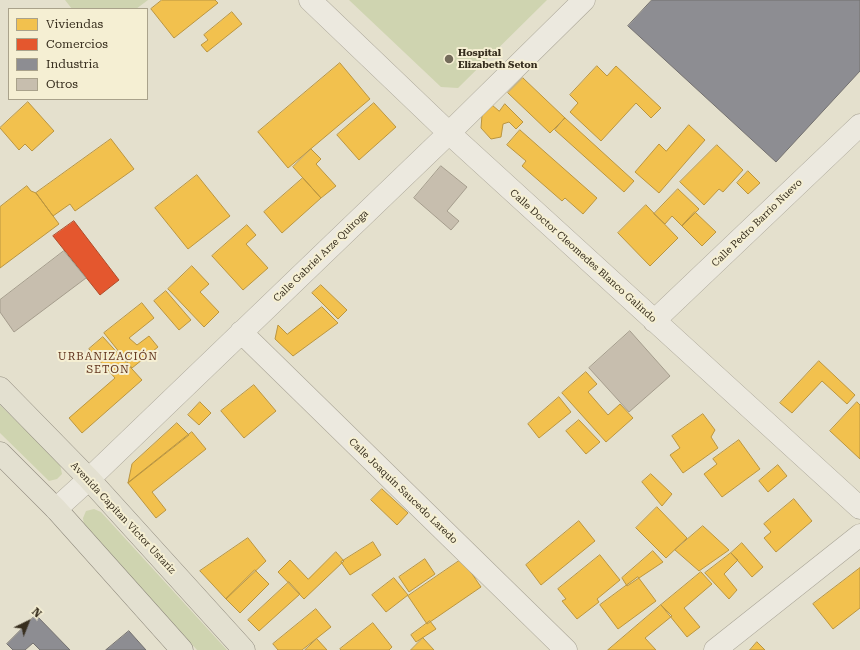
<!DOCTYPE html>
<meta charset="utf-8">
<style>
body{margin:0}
#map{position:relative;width:860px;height:650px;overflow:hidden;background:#e4e0cd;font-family:"Roboto Serif",serif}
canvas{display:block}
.legend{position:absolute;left:8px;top:8px;width:140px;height:92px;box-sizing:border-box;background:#f5efd3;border:1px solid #a9a28b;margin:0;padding:5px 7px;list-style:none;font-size:12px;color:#372e1e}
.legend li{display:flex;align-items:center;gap:8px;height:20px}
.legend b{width:20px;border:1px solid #a9a28b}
.north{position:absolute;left:8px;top:602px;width:40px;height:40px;-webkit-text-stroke:3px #f5efd3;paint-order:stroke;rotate:43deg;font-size:11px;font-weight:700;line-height:16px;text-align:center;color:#372e1e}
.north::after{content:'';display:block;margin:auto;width:14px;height:18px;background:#372e1e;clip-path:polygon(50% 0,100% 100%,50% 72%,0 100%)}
</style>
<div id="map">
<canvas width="860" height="650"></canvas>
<ul class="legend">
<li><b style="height:11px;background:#f2c14e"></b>Viviendas</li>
<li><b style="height:11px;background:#e4572e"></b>Comercios</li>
<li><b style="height:11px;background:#8d8d92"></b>Industria</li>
<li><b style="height:11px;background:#c7beae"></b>Otros</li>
</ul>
<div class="north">N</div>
</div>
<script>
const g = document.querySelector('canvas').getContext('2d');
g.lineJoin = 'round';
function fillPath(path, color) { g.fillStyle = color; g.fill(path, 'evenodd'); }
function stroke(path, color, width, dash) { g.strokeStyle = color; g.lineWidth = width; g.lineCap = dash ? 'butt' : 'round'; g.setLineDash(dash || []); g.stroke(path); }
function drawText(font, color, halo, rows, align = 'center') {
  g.font = font + ' "Roboto Serif",serif'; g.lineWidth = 4; g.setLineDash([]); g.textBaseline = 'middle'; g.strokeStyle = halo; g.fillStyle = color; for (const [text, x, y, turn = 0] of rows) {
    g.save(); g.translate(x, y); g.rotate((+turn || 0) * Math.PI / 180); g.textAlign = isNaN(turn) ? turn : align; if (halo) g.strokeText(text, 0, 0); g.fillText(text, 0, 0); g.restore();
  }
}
fillPath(new Path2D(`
 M65 0H148L136 9H72Z
 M349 0H547L458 88 441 87Z
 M0 405 60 464 62 474 57 479 49 481 0 433Z
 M94 509 101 512 227 650H197L84 526 83 518 86 511Z`), '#cfd4b0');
const homes = new Path2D(`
 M162 0H215L218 3 174 38 151 9Z
 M232 12 242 24 207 52 201 45 208 40 204 35Z
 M340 63 370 99 288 168 258 132Z
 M597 66 607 76 616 66 661 108 651 118 636 103 601 141 570 112 578 103 570 95Z
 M523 78 565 118 550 133 508 93Z
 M28 102 54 131 32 151 25 144 19 150 0 128Z
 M374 103 396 127 359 160 337 135Z
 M505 104 523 122 516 129 509 122 503 124 501 137 491 139 481 128 482 115 492 105 499 111Z
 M565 118 634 181 624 192 555 130Z
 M689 125 705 140 659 193 635 172 659 144 666 151Z
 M520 130 597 198 583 214 565 198 562 201 522 166 526 161 507 145Z
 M111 139 134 169 75 211 70 204 53 216 36 193Z
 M717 145 743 170 723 192 719 189 704 205 680 182Z
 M311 149 321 159 316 164 336 186 321 198 293 167Z
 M748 171 760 183 748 194 737 183Z
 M197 175 230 216 188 249 155 208Z
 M303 178 321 198 282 233 264 212Z
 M27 186 31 191 36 193 59 224 0 268V207Z
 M678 189 699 209 682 226 672 216 665 224 654 214Z
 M646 205 678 238 650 266 618 233Z
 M695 212 716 232 702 246 682 226Z
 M247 225 256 235 246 244 268 268 243 290 212 256Z
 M192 266 209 284 200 292 219 312 204 327 168 289Z
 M321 285 347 310 338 319 312 293Z
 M166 291 191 320 179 330 154 301Z
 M142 303 154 318 129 338 137 345 149 336 158 347 132 368 104 333Z
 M322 307 338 323 293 356 275 339 278 325 287 334Z
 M103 337 142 380 82 433 69 418 115 378 89 349Z
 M819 361 855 395 847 404 822 381 792 413 780 403Z
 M586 372 597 384 588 392 608 415 620 404 633 418 606 442 562 393Z
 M254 385 276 411 244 438 221 411Z
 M559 397 571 412 539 438 528 424Z
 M200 402 211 413 199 425 188 415Z
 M857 402 860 405V459L830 431Z
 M703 414 715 430 711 437 718 448 683 473 670 455 680 448 672 436Z
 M579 420 600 442 586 454 566 431Z
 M177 423 189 435 128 483 132 464Z
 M192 432 206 449 152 492 166 510 156 518 128 483Z
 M739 440 760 469 722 497 704 474 717 464 713 459Z
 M778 465 787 476 768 492 759 481Z
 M651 474 672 494 662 506 642 482Z
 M382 489 408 513 397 525 371 500Z
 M794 499 812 521 776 552 764 538 771 532 764 524Z
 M657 507 687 538 666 558 636 528Z
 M579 521 595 541 541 585 526 565Z
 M703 526 729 550 699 571 675 550Z
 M248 538 266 561 226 599 200 571Z
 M373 542 381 555 350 575 341 562Z
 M742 543 763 567 752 577 731 553Z
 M653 551 663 562 627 586 622 578Z
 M336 552 344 561 304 599 278 572 290 560 308 579Z
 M731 553 738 560 724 574 737 590 729 599 705 573Z
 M600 555 620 580 597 599 599 602 577 619 562 601 566 599 558 589Z
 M425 559 435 574 409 592 399 577Z
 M462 559 481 587 427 624 408 596Z
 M860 568V608L833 629 813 604Z
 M255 570 269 584 240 613 226 599Z
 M701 572 712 584 684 608 700 627 687 637 661 605Z
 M638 577 656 601 618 629 600 605Z
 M394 578 408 595 386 612 372 595Z
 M289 582 300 594 259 631 248 620Z
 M661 605 672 616 645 638 656 650H608Z
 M316 609 331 627 302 650H278L273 644Z
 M430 621 436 629 416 642 411 635Z
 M373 623 392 647 389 650H341L340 649Z
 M423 638 434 650H411Z
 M317 639 327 650H305Z
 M757 642 765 650H750Z`);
fillPath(homes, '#f2c14e');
stroke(homes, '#ba9540', 1);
const shops = new Path2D(`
 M74 221 119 280 100 295 53 236Z`);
fillPath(shops, '#e4572e');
stroke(shops, '#b04b29', 1);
const industry = new Path2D(`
 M652 0H860V71L776 162 628 26Z
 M36 615 70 650H40L33 643 25 650H13L7 644Z
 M129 631 146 650H106Z`);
fillPath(industry, '#8d8d92');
stroke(industry, '#73706f', 1);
const building = new Path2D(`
 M441 166 467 187 447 211 459 221 451 230 414 198Z
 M64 251 86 278 14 332 0 312V300Z
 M630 331 670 376 629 412 589 368Z`);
fillPath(building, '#c7beae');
stroke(building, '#a49c8c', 1);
const minor = new Path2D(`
 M310 0 449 133 860 508
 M654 321 860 125
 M241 332 566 650
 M56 509 89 479 449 133 584 0
 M715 650 860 535`);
const primary = new Path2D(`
 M0 388 89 479 244 650
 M0 453 56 509 182 650`);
stroke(minor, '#a9a496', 23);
stroke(primary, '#8f8a7d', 23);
stroke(minor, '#ece9df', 22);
stroke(primary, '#e3e0d0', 22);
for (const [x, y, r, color] of [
 [449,59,5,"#746c5b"]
]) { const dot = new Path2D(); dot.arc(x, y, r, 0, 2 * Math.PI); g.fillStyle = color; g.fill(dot); stroke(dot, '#f5efd3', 1.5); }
drawText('bold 10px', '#372e1e', '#f5efd3', [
 ["Hospital",458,53],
 ["Elizabeth Seton",458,65]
], 'left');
drawText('10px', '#372e1e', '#f5efd3', [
 ["Calle Pedro Barrio Nuevo",757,223,-44],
 ["Calle Gabriel Arze Quiroga",321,256,-44],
 ["Calle Doctor Cleomedes Blanco Galindo",583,256,42],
 ["Calle Joaquín Saucedo Laredo",403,491,44],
 ["Avenida Capitan Víctor Ustariz",123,518,47]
]);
g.letterSpacing = '1px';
drawText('11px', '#63361f', '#f5efd3', [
 ["URBANIZACIÓN",108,357],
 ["SETON",108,370]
]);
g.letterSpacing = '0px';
</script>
